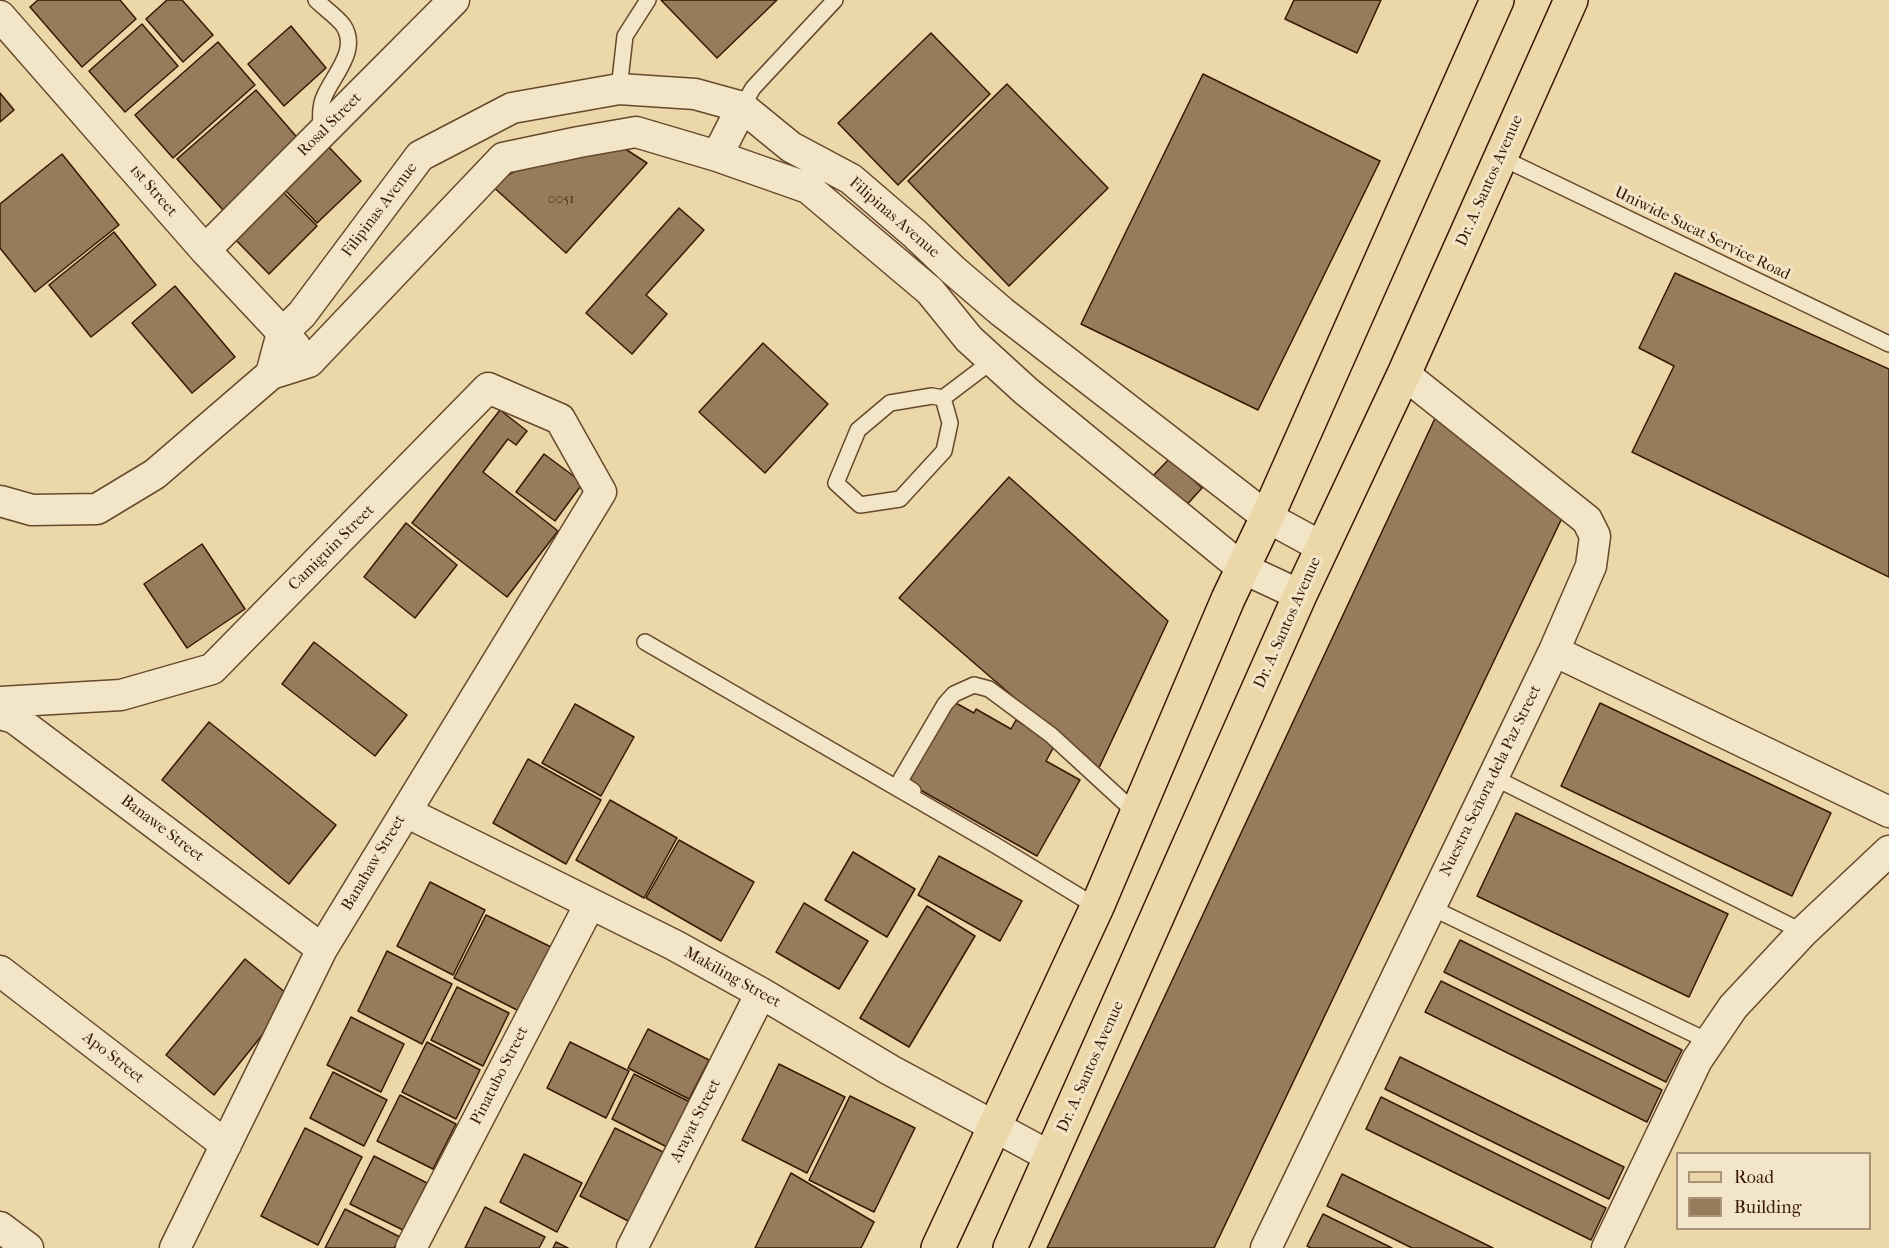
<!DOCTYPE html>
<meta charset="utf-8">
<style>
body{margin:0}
#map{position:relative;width:1889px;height:1248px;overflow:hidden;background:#ecd7a9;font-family:"IM FELL French Canon",serif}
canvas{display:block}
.legend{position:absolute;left:1676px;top:1152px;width:195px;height:78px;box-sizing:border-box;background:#f3e5c7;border:2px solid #a99379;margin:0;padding:8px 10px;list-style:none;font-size:18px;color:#391904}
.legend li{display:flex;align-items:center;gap:12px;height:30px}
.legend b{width:30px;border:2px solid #a99379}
</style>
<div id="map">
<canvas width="1889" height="1248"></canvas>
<ul class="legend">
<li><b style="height:8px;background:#ecd7a9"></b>Road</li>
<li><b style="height:16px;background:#967c5a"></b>Building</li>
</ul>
</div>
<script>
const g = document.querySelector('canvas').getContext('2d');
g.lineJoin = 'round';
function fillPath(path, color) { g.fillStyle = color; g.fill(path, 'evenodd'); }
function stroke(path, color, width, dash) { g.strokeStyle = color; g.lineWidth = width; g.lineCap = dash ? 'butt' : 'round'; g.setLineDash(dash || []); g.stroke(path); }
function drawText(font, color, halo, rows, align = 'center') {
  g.font = font + ' "IM FELL French Canon",serif'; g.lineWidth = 6; g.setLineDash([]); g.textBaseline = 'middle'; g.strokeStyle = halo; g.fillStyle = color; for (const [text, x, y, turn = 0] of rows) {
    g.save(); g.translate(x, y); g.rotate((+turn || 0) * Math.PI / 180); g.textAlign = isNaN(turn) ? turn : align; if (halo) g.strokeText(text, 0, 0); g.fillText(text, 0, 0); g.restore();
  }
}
const building = new Path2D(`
 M38 0H120L136 19 82 67 30 7Z
 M167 0H182L213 35 183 62 146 19Z
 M661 0H777L717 58Z
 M1294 0H1381L1357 53 1285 19Z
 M142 24 178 66 125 112 89 71Z
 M291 26 326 68 284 106 248 64Z
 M931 33 990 94 898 185 838 123Z
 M218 42 255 85 173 158 135 115Z
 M1203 74 1380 161 1258 410 1081 324Z
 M1007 84 1108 188 1009 286 908 181Z
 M256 90 301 142 223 210 177 159Z
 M0 93 14 110 0 122Z
 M616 143 647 163 566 253 490 184 547 155Z
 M326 144 361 181 317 223 281 186Z
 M62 154 119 225 35 292 0 248V204Z
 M276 185 317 226 269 274 229 233Z
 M679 208 704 230 646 295 667 314 632 354 586 313Z
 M114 232 156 285 91 337 49 285Z
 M1675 273 1889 369V577L1632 452 1674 366 1639 348Z
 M175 286 235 357 192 393 132 323Z
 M763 343 828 404 765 473 699 412Z
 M500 410 527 431 516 445 508 439 483 472 558 531 507 597 412 523Z
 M1437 414 1562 518 1214 1248H1047Z
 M544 454 583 483 555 521 516 492Z
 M1170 458 1202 488 1183 509 1150 479Z
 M1009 477 1168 621 1098 770 899 598Z
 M406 523 457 565 415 618 364 577Z
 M202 544 245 609 187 648 144 584Z
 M314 642 407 715 375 756 282 684Z
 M954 702 974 713 976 709 1011 729 1016 720 1056 743 1046 761 1080 780 1037 856 908 783Z
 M1600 703 1831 813 1792 896 1561 786Z
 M575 704 634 737 601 796 542 763Z
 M209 722 336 825 289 884 162 780Z
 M528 759 601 800 566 864 493 823Z
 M610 800 677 838 644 898 576 860Z
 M1516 813 1728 914 1689 997 1477 896Z
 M679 840 754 882 721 941 646 898Z
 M853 852 915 889 887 937 825 900Z
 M939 856 1022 901 1000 941 918 895Z
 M430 882 485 910 453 975 397 946Z
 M804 903 868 941 839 989 776 952Z
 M927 906 975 936 909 1047 860 1018Z
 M486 915 551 947 519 1011 454 978Z
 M1460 940 1682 1050 1666 1082 1444 972Z
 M387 951 452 984 422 1044 358 1011Z
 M245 959 292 998 214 1095 166 1055Z
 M1441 981 1662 1090 1647 1122 1425 1012Z
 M457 987 509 1013 483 1066 431 1040Z
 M351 1017 404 1044 381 1092 327 1065Z
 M648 1029 709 1060 689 1099 628 1068Z
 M427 1042 480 1070 456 1119 402 1092Z
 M570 1042 629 1071 606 1118 547 1088Z
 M1400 1057 1624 1167 1609 1199 1385 1089Z
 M779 1064 845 1097 807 1173 742 1140Z
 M333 1072 387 1100 364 1146 310 1118Z
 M634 1074 690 1102 667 1147 612 1119Z
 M400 1095 456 1124 433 1169 377 1141Z
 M850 1096 915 1128 874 1212 809 1180Z
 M1381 1097 1606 1208 1591 1240 1366 1129Z
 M305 1128 362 1157 318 1245 261 1216Z
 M615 1128 665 1153 630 1222 580 1196Z
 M524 1154 582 1183 557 1232 500 1202Z
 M374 1156 427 1183 403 1230 350 1204Z
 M791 1173 874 1222 861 1248H755Z
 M1342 1174 1493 1248H1412L1327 1206Z
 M485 1207 545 1237 539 1248H465Z
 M345 1209 400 1237 394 1248H325Z
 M1323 1214 1392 1248H1311L1307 1246Z
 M556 1242 568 1248H553Z`);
fillPath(building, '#967c5a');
stroke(building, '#391904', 1.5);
const lane = new Path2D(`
 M316 0C324 8 336 16 343 25 360 50 333 75 324 97 319 108 321 122 321 134
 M619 89 625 36 648 0
 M742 107 753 88 835 0
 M1500 157 1889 344
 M932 396 943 398 950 423 944 451 900 499 860 505 836 483 858 430 890 403Z
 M943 398 992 361
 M645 642 995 845 1097 907
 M1493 777 1803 932
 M913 791 901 783V779L945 704 954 694 974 685 989 689 1051 735 1137 814
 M1430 907 1710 1042`);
const street = new Path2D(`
 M0 16 205 250 295 346
 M717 156 742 107
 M205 250 454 0
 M271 374 282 333 302 314 420 156 512 108 619 89 695 94 742 107 791 147 851 179 915 234 953 270 1002 312 1267 517 1322 547
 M0 501 32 510 97 509 155 474 271 374 309 362 503 158 579 142 636 132 717 156 808 188 930 291 969 339 1026 391 1242 568 1300 595
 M1554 651 1889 812
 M0 702 121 695 212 669 488 388 560 419 601 492 322 949 175 1248
 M0 714 14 718 322 949
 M406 812 674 945 761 993 890 1070 1051 1157
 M0 971 226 1145
 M0 1227 28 1248
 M411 1248 590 904
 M632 1248 761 993
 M1266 1248 1554 651 1591 566 1595 536 1587 520 1404 374
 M1607 1248 1697 1060 1733 1007 1803 932 1889 851`);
const primary = new Path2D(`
 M938 1248 1097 907 1228 599 1267 517 1497 0
 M1010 1248 1300 595 1404 374 1571 0`);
stroke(lane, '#66482d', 18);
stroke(street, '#66482d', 33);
stroke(primary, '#391904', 36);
stroke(lane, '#f3e5c7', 15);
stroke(street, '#f3e5c7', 30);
stroke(primary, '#ecd7a9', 33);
drawText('14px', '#50321a', null, [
 ["0051",561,200]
]);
drawText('16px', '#391904', '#f3e5c7', [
 ["Rosal Street",330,125,-45],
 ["Dr. A. Santos Avenue",1490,181,-66],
 ["1st Street",153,191,49],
 ["Filipinas Avenue",380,210,-53],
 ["Filipinas Avenue",894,218,41],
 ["Uniwide Sucat Service Road",1702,234,26],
 ["Camiguin Street",332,548,-45],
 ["Dr. A. Santos Avenue",1288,623,-66],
 ["Nuestra Señora dela Paz Street",1491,781,-64],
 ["Banawe Street",162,829,37],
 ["Banahaw Street",374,863,-59],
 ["Makiling Street",732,978,29],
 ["Apo Street",113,1058,38],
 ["Dr. A. Santos Avenue",1091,1067,-66],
 ["Pinatubo Street",500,1076,-63],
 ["Arayat Street",696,1121,-63]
]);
</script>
